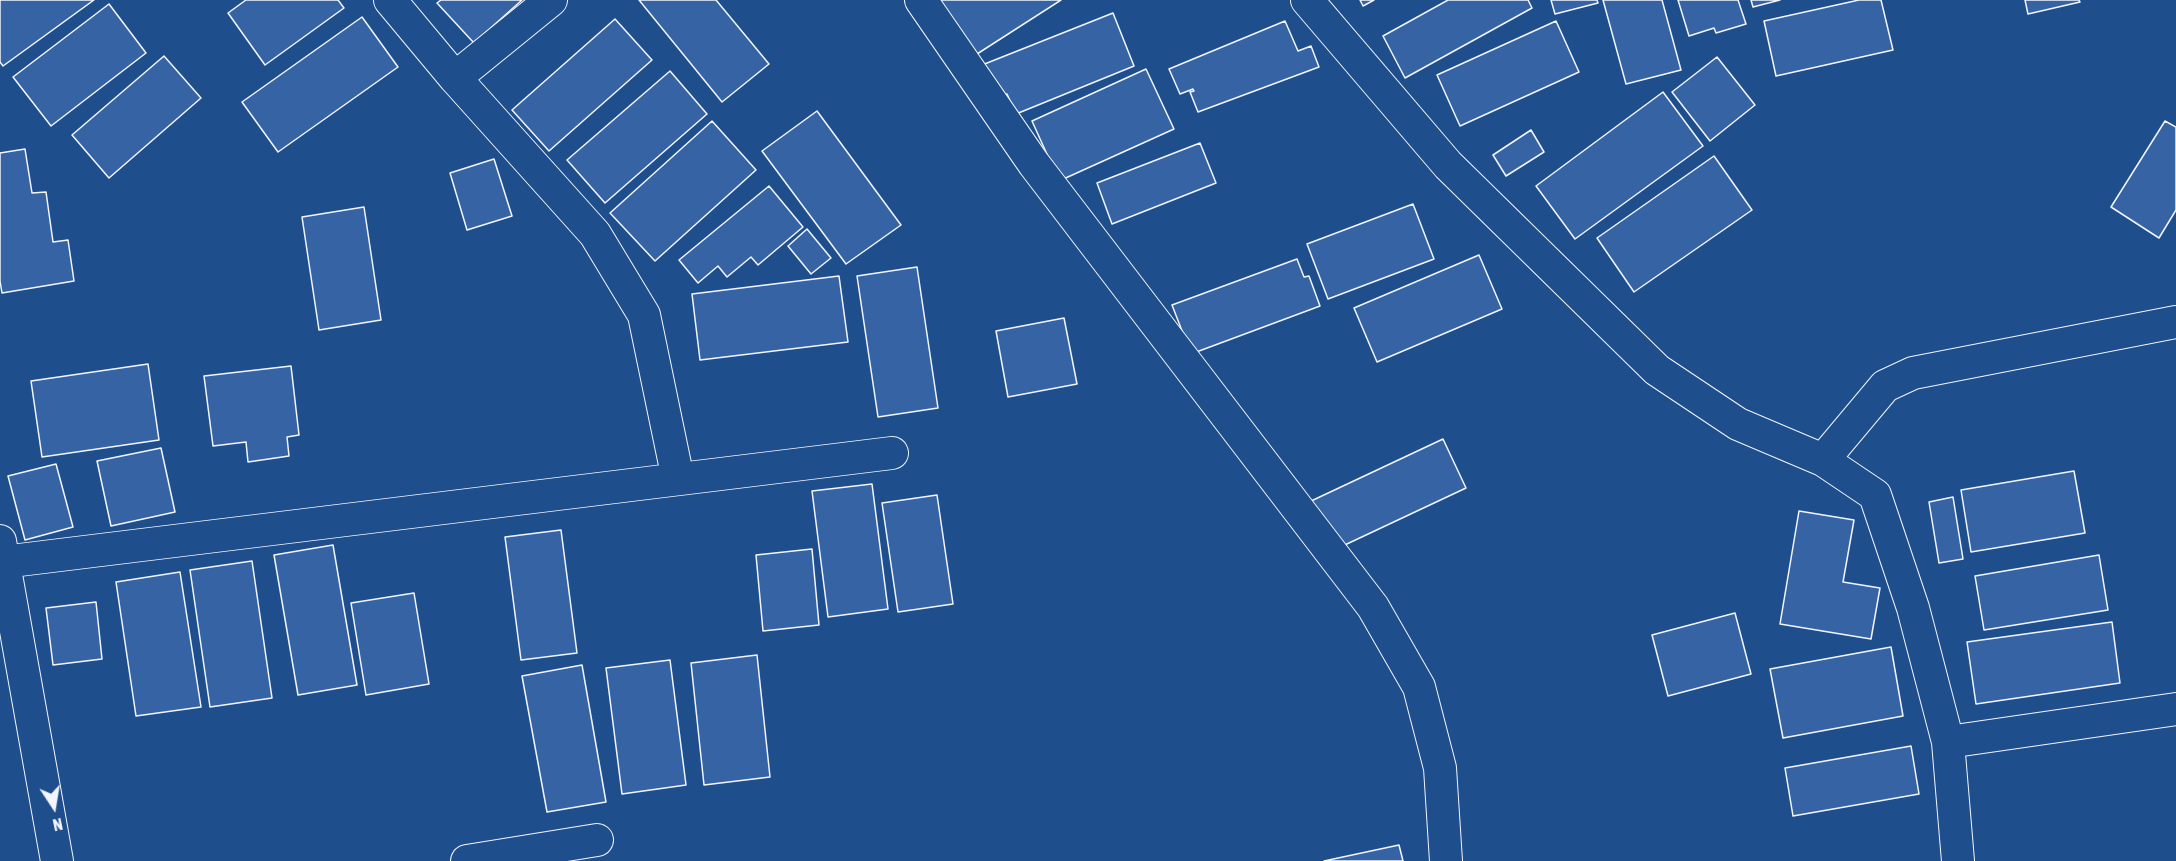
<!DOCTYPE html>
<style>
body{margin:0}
#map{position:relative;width:2176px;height:861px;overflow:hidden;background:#1f4e8c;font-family:"Asap Condensed",sans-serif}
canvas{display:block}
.north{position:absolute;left:24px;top:777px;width:60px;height:60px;-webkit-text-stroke:4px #1f4e8c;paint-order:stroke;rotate:168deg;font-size:16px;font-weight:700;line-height:24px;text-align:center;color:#f2f6ff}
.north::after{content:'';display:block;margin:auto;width:21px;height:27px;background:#f2f6ff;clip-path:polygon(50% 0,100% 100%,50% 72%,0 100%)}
</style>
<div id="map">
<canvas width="2176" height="861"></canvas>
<div class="north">N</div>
</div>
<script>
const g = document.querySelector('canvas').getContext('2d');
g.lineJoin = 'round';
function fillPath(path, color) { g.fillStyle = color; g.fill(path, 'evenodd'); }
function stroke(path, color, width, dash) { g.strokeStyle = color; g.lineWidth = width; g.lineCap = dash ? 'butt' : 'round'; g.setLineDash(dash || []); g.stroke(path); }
const building = new Path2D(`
 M0 0H94L3 66 0 62Z
 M246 0H338L344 8 265 65 228 13Z
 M441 0H522L474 43 437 3Z
 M639 0H716L769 64 722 102Z
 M942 0H1061L963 63 928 9Z
 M1360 0H1374L1363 6Z
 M1448 0H1528L1532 8 1405 78 1383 36Z
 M1551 0H1597L1598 3 1555 14Z
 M1603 0H1662L1681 70 1626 84Z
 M1678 0H1738L1746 24 1716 33 1714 28 1689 36Z
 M1751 0H1780L1753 7Z
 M1859 0H1881L1893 50 1776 76 1764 21Z
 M2025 0H2079L2080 2 2028 14Z
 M109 4 146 53 51 126 13 77Z
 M1113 13 1134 66 1016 114 1007 94 991 101 977 67Z
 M362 17 398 67 278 152 242 102Z
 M615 19 652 60 549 151 512 110Z
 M1285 21 1298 51 1311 46 1319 67 1198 112 1190 92 1194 91 1193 89 1180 94 1169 69Z
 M1556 21 1579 72 1460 126 1437 75Z
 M164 56 201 98 109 178 72 135Z
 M1717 57 1755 105 1710 141 1672 92Z
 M1146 69 1174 129 1059 181 1032 121Z
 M670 71 707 114 605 203 567 160Z
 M1663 92 1703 146 1575 239 1536 186Z
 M817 111 901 225 846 264 762 151Z
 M712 121 756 170 655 261 610 213Z
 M2165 121 2176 127V210L2159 238 2111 207Z
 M1531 130 1544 152 1506 176 1493 155Z
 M1200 143 1216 183 1112 224 1097 183Z
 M25 149 32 193 46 192 53 242 68 240 74 281 2 293 0 281V153Z
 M1714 156 1752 210 1634 292 1597 238Z
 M494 159 512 216 467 230 450 173Z
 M769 186 803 227 758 265 751 257 727 277 718 266 698 283 679 260Z
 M1413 204 1434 259 1328 299 1307 244Z
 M364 207 381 320 319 330 302 217Z
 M807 229 831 258 811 274 788 246Z
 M1479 255 1502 309 1377 362 1354 308Z
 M1297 259 1304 277 1309 276 1320 306 1191 354 1172 305Z
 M917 267 938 408 878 417 857 276Z
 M839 276 848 342 700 360 692 294Z
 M1064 318 1077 384 1008 397 996 331Z
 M148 364 159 440 42 457 31 381Z
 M291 366 299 435 287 437 289 456 248 462 246 442 213 446 204 376Z
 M1443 439 1466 488 1332 551 1309 502Z
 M161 448 175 512 111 526 97 461Z
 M56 464 73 527 25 540 8 476Z
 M2074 471 2085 533 1971 552 1961 490Z
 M872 484 888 609 828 617 812 491Z
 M937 495 953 604 898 612 882 503Z
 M1953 497 1963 559 1939 563 1929 502Z
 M1799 511 1854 520 1843 582 1880 588 1871 639 1780 624Z
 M561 530 577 653 521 660 505 537Z
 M333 545 357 685 298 695 274 555Z
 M812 549 819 625 763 631 756 555Z
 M2099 555 2108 610 1984 630 1975 576Z
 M252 561 272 698 210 707 190 570Z
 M180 572 201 707 136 716 116 582Z
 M414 593 429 684 366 695 351 603Z
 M96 602 102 659 53 665 46 608Z
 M1735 613 1751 674 1668 696 1652 635Z
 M2112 622 2120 683 1976 704 1967 642Z
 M1891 647 1903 716 1783 738 1770 669Z
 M757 655 770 777 704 785 691 663Z
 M670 660 686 785 622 794 606 668Z
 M582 665 606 802 547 812 522 676Z
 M1911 746 1919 794 1793 816 1785 768Z
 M1399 845 1403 861H1324Z`);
fillPath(building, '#3563a3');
stroke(building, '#f2f6ff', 1.5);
const street = new Path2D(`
 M390 0 455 78 595 234 644 315 678 479
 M921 0 1034 164 1373 607 1419 687 1440 768 1446 861
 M1307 0 1448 165 1657 370 1738 424 1823 460 1875 495 1913 608 1948 742 1958 861
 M455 78 551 0
 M1823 460 1885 386 1913 373 2176 322
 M0 541 57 861
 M3 562 892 453
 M1948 742 2176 709
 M467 861 597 840`);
stroke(street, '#f2f6ff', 34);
stroke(street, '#1f4e8c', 32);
</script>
